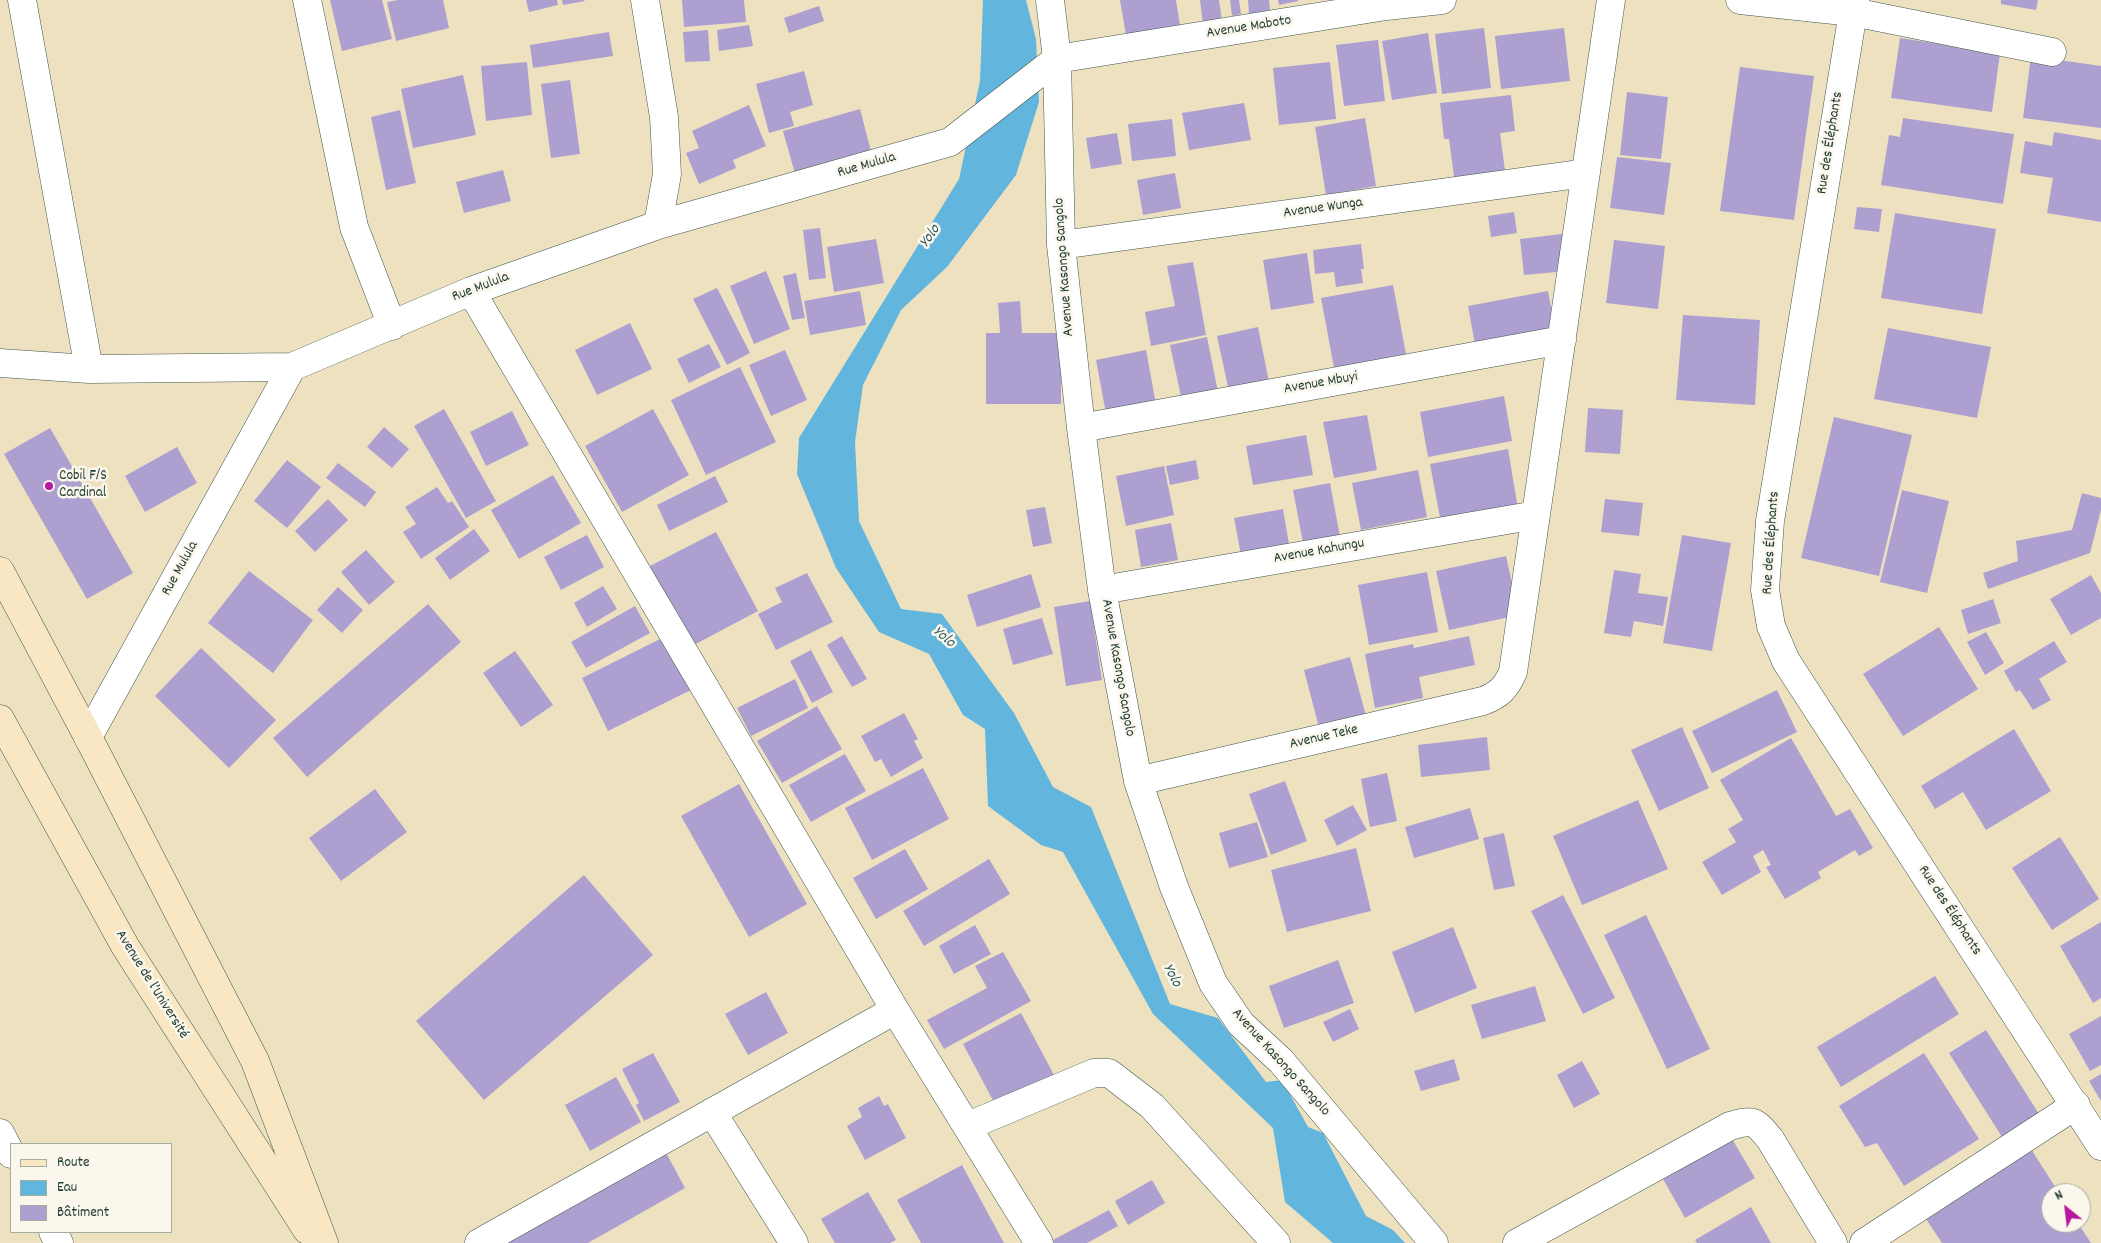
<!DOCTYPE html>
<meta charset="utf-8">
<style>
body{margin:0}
#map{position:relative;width:2101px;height:1243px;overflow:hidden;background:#eee1c0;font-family:Dekko,sans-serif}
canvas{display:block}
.legend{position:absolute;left:10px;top:1143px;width:162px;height:90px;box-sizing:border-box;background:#fbf7ec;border:1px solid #a3ada2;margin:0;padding:6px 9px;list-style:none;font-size:15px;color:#1f3d34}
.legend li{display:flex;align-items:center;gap:10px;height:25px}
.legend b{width:25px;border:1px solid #a3ada2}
.north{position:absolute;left:2041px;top:1183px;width:50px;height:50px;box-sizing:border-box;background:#fbf7ec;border:1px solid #a3ada2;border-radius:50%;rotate:331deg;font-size:14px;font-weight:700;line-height:20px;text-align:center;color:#1f3d34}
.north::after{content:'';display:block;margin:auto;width:18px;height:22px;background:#b5179e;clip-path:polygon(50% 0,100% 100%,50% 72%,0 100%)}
</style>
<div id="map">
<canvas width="2101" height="1243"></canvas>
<ul class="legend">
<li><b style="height:6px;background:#f9e7c3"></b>Route</li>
<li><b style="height:14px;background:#62b6de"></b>Eau</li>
<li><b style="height:14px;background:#ada0d0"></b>Bâtiment</li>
</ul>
<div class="north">N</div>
</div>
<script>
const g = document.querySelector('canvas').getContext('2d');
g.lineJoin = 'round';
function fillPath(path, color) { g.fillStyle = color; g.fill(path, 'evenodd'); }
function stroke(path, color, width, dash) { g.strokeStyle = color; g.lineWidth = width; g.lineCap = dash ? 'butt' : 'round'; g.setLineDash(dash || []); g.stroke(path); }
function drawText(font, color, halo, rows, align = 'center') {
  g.font = font + ' Dekko,sans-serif'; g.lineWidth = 5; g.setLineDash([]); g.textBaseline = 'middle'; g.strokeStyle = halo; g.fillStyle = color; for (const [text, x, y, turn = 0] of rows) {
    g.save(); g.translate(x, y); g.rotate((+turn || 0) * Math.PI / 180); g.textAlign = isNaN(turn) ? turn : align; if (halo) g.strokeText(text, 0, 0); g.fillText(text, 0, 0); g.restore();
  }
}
fillPath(new Path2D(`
 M983 0H1026L1036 39 1039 102 1016 175 947 267 901 310 863 385 855 442 859 521 901 609 942 614 1014 713 1053 787 1091 807 1170 1004 1218 1018 1266 1082 1282 1080 1308 1127 1323 1133 1366 1216 1393 1230 1405 1243H1333L1285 1202 1273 1128 1153 1014 1063 852 1041 845 988 806 985 729 963 715 929 654 879 632 836 568 797 474 799 438 959 179 980 81Z`), '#62b6de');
fillPath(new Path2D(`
 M330 0H382L392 39 342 51Z
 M398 0H443L449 28 396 41 387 2Z
 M526 0H557L558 5 529 12Z
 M562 0H584L585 1 563 5Z
 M682 0H744L746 22 684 27Z
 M1120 0H1176L1181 32 1127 41Z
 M1200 0H1219L1222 21 1203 24Z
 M1230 0H1239L1241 14 1232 16Z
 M1248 0H1269L1270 11 1249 14Z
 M1278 0H1298V1L1279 5Z
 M2001 0H2038L2036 10 2001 4Z
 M819 6 824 21 789 33 784 18Z
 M749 25 753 46 719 51 717 30Z
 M1484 28 1491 88 1442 94 1435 34Z
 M1564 28 1570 81 1501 89 1495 36Z
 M708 30 710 61 685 62 683 32Z
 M609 32 613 56 533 68 530 45Z
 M1428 33 1437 93 1392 100 1382 41Z
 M1900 38 2000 53 1992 112 1891 98Z
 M1378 40 1385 101 1344 106 1336 45Z
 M2031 56 2101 66V128L2023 118Z
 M527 62 532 115 486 121 481 66Z
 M1330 62 1336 119 1279 125 1273 68Z
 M1740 67 1814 76 1794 220 1720 211Z
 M804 71 813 105 790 112 794 126 769 133 756 84Z
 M463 75 476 135 413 148 401 89Z
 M570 80 580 154 551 158 541 84Z
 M1627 92 1668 97 1661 159 1620 155Z
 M1511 95 1515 131 1500 133 1506 178 1455 184 1449 139H1444L1440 103Z
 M1244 103 1251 140 1189 150 1182 113Z
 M749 105 766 146 733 160 736 168 699 184 686 153 699 148 692 131Z
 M860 109 873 159 797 181 783 131Z
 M400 110 416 183 386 190 371 117Z
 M1365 118 1376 186 1326 195 1315 127Z
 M1903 118 2014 134 2003 204 1881 185 1889 135 1900 137Z
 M1172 119 1176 156 1132 161 1128 124Z
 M2054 132 2101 140V222L2047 213 2053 178 2020 173 2025 141 2052 146Z
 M1117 133 1122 164 1091 169 1086 138Z
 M1617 157 1671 163 1664 215 1610 208Z
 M503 170 511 201 464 213 456 182Z
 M1175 173 1181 208 1143 215 1137 180Z
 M1857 207 1882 209 1879 232 1854 229Z
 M1514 212 1517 233 1491 237 1488 216Z
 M1895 213 1996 229 1982 314 1881 298Z
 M820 228 826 278 809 280 803 230Z
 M1562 234 1567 271 1524 275 1520 239Z
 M876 239 884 283 834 292 827 247Z
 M1614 240 1665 246 1658 309 1606 303Z
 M1361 244 1364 269H1361L1363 283 1336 287 1334 272 1315 274 1313 250Z
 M1307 253 1314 303 1271 310 1263 260Z
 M1193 262 1206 335 1151 346 1145 312 1175 306 1167 266Z
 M766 271 790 329 754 344 730 286Z
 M796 273 805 318 792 320 783 276Z
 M1393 285 1406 354 1334 368 1321 298Z
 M717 288 750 353 727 365 693 299Z
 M860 291 866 325 810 335 804 301Z
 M1548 291 1556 334 1476 350 1468 306Z
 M1020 301 1022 333H1061V404H986V333H1000L998 303Z
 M1683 315 1760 320 1755 405 1676 400Z
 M630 323 652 369 597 395 575 350Z
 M1258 327 1270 387 1230 396 1217 336Z
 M1888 328 1991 347 1977 418 1874 399Z
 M1207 337 1219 397 1183 406 1170 345Z
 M709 344 721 367 689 383 677 359Z
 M785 350 807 400 771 416 749 365Z
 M1146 350 1157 410 1107 419 1096 360Z
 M740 367 776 442 706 475 671 400Z
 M1504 396 1512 441 1428 457 1420 412Z
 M1588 408 1623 410 1620 454 1585 452Z
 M444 409 496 501 466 518 414 426Z
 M653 409 689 475 622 512 585 446Z
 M512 411 529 445 486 466 470 432Z
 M1367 415 1377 470 1334 478 1323 422Z
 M1834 417 1912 435 1879 576 1801 558Z
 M384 427 409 449 392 468 367 447Z
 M50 428 133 573 87 599 4 454Z
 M1306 435 1313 475 1253 485 1246 446Z
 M177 447 197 483 145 512 125 476Z
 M1508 449 1518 509 1441 523 1430 464Z
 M287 460 321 487 287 528 254 501Z
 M1196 460 1199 479 1170 485 1166 466Z
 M338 463 376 492 365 507 326 478Z
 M1164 466 1174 515 1126 526 1116 476Z
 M1418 470 1427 517 1361 530 1352 483Z
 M553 475 581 523 519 559 491 510Z
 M715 476 728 502 669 531 657 505Z
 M1330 483 1340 537 1303 543 1293 490Z
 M437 487 448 503 452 501 469 527 421 559 403 532 416 524 405 507Z
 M1902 490 1949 501 1927 593 1880 582Z
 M2082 493 2101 498V510L2090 553 1988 589 1983 573 2018 561 2016 541 2072 530Z
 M328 499 348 520 315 552 295 531Z
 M1605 499 1643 503 1639 536 1601 532Z
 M1045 507 1052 543 1033 547 1026 510Z
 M1283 509 1290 550 1242 560 1234 518Z
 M1171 523 1178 560 1141 567 1135 530Z
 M474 529 490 551 450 580 435 558Z
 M716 532 758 611 692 646 650 566Z
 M587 535 604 567 561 590 544 557Z
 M1682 535 1731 543 1712 651 1663 643Z
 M366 550 395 582 369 605 341 572Z
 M1506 556 1519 615 1449 630 1436 571Z
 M1614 570 1641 574 1638 593 1668 597 1663 626 1634 621 1631 637 1604 633Z
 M249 571 313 620 273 673 208 623Z
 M1427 572 1438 632 1369 645 1358 585Z
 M807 573 833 622 776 650 758 614 782 602 775 588Z
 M1031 574 1041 607 977 627 967 595Z
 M2091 575 2101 593V618L2071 635 2050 599Z
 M603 586 617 609 587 627 574 603Z
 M338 587 363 610 342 633 317 610Z
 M1993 599 2001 623 1968 634 1961 610Z
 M1090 601 1102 680 1066 686 1054 607Z
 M428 604 461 642 307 777 273 738Z
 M635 606 650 633 586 668 571 642Z
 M1042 618 1053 654 1013 665 1003 629Z
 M1939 627 1978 689 1903 736 1863 674Z
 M1986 632 2004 663 1985 675 1967 642Z
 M668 635 695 688 608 731 582 678Z
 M842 636 867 679 852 687 827 645Z
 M1469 636 1475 665 1419 677 1423 698 1375 708 1365 654 1413 644 1414 648Z
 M2054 641 2067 662 2039 679 2051 700 2033 710 2020 690 2016 692 2004 671Z
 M201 648 276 720 229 768 155 696Z
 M811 650 833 692 812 703 790 661Z
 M515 651 553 705 521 727 483 673Z
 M1350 657 1368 723 1321 735 1304 670Z
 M795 679 808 708 751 736 737 708Z
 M1777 690 1797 732 1712 773 1692 731Z
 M817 706 842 749 782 783 757 741Z
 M904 713 918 739 914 741 923 758 891 777 881 759 875 762 861 736Z
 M1682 727 1709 788 1659 811 1631 750Z
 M2014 729 2051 791 1986 830 1963 792 1935 809 1921 786Z
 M1487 737 1490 770 1421 777 1418 745Z
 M1791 738 1836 816 1850 809 1873 848 1859 856 1855 850 1818 872 1821 878 1785 899 1766 867 1771 865 1763 850 1753 856 1761 872 1722 895 1702 862 1736 842 1728 829 1743 820 1720 780Z
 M845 754 866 791 811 822 789 785Z
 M923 768 949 819 872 860 845 808Z
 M1387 773 1397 821 1370 827 1361 779Z
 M1285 781 1307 841 1271 855 1249 794Z
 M739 784 807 904 749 937 681 816Z
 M375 789 407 832 341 881 309 838Z
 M1638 800 1668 869 1582 905 1553 836Z
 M1353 805 1367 830 1337 846 1324 820Z
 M1470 808 1479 839 1414 858 1405 827Z
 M1257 822 1268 857 1229 868 1219 833Z
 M1504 833 1515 886 1494 890 1483 838Z
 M2060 837 2099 899 2052 930 2012 868Z
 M1356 848 1371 911 1287 932 1271 870Z
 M905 849 928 889 876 919 853 878Z
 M989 859 1010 894 924 946 903 911Z
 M584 875 653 955 484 1100 416 1021Z
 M1563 895 1615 998 1583 1014 1531 911Z
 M1646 915 1710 1049 1667 1069 1604 935Z
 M2101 922V998L2093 1003 2060 946Z
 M975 925 991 954 954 974 939 946Z
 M1453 927 1477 988 1415 1013 1392 952Z
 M1003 952 1031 1001 944 1049 927 1020 987 988 975 966Z
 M1338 960 1354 1003 1284 1028 1269 986Z
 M1935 976 1959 1014 1841 1087 1817 1047Z
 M1535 986 1546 1021 1482 1039 1471 1005Z
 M766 992 788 1033 748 1055 725 1014Z
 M1350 1009 1359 1029 1333 1042 1323 1022Z
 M1021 1013 1054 1075 996 1106 963 1044Z
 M2101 1016V1065L2090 1071 2069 1034Z
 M1986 1030 2039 1114 2002 1137 1949 1053Z
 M653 1053 680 1102 644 1121 636 1105 639 1103 622 1069Z
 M1924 1053 1979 1139 1904 1186 1877 1143 1865 1147 1839 1106Z
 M1454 1059 1460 1080 1421 1091 1414 1071Z
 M1582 1061 1600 1094 1574 1108 1557 1075Z
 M2101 1074V1101L2089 1081Z
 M616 1077 641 1122 590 1151 565 1105Z
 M879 1096 884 1106 888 1104 906 1138 865 1160 847 1126 862 1117 858 1108Z
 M1731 1137 1755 1178 1685 1218 1662 1177Z
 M664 1149 685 1188 588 1243H495Z
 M2031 1149 2059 1193H2051V1223H2078L2091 1243H1942L1924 1216Z
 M962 1165 1004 1243H921L897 1200Z
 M1152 1180 1165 1203 1128 1225 1115 1201Z
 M868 1192 896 1240 890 1243H835L821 1219Z
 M1751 1207 1771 1243H1697L1695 1240Z
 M1109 1210 1118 1226 1087 1243H1054L1053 1240Z`), '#ada0d0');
const minor = new Path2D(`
 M22 0 89 369
 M307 0 354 227 392 326
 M645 0 664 117 667 174 658 225
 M1050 0 1057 59 1061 245 1081 428 1102 590 1138 781 1174 887 1213 983 1241 1024 1281 1061 1434 1243
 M1740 0 1853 12 2052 52
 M1855 0 1770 521 1765 590 1771 626 1786 661 2101 1146
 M1061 245 1586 173
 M471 291 895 1010 1039 1243
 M0 363 89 369 292 367
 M1081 428 1562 340
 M1102 590 1536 515
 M88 737 292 367 471 291 658 225 950 142 1057 59 1386 6 1442 0
 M1138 781 1483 701C1499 695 1506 688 1513 672L1611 0
 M712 1112 794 1243
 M968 1126 1094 1073H1109L1152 1106 1276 1243
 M0 1133 11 1154
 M53 1232 59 1243
 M479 1243 895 1010
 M1517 1243 1730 1126C1754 1119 1755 1121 1770 1139L1833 1243
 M1864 1243 2076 1105`);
const secondary = new Path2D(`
 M0 571 88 737 255 1061 324 1243
 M0 719 125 946 307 1230`);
stroke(minor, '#3e5649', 29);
stroke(secondary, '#3e5649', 29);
stroke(minor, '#fff', 28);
stroke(secondary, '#f9e7c3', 28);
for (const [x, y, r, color] of [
 [49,486,5,"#b5179e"]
]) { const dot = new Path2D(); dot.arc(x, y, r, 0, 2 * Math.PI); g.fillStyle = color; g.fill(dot); stroke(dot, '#fbf7ec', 2); }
drawText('15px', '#1f3d34', '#fbf7ec', [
 ["Avenue Maboto",1249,28,-9],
 ["Rue des Éléphants",1831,143,-81],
 ["Rue Mulula",867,166,-16],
 ["Avenue Wunga",1323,209,-8],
 ["Avenue Kasongo Sangolo",1065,267,-94],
 ["Rue Mulula",481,288,-21],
 ["Avenue Mbuyi",1321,384,-10],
 ["Rue des Éléphants",1772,543,-86],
 ["Avenue Kahungu",1319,552,-10],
 ["Rue Mulula",181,569,-61],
 ["Avenue Kasongo Sangolo",1117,668,80],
 ["Avenue Teke",1324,738,-13],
 ["Rue des Éléphants",1949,911,57],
 ["Avenue de l’Université",151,985,58],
 ["Avenue Kasongo Sangolo",1280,1063,48]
]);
drawText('15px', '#1f3d34', '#fbf7ec', [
 ["Cobil F/S",59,477],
 ["Cardinal",59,494]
], 'left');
drawText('italic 16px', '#305b5e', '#fbf7ec', [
 ["Yolo",931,237,-55],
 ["Yolo",943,638,40],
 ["Yolo",1171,976,62]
]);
</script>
